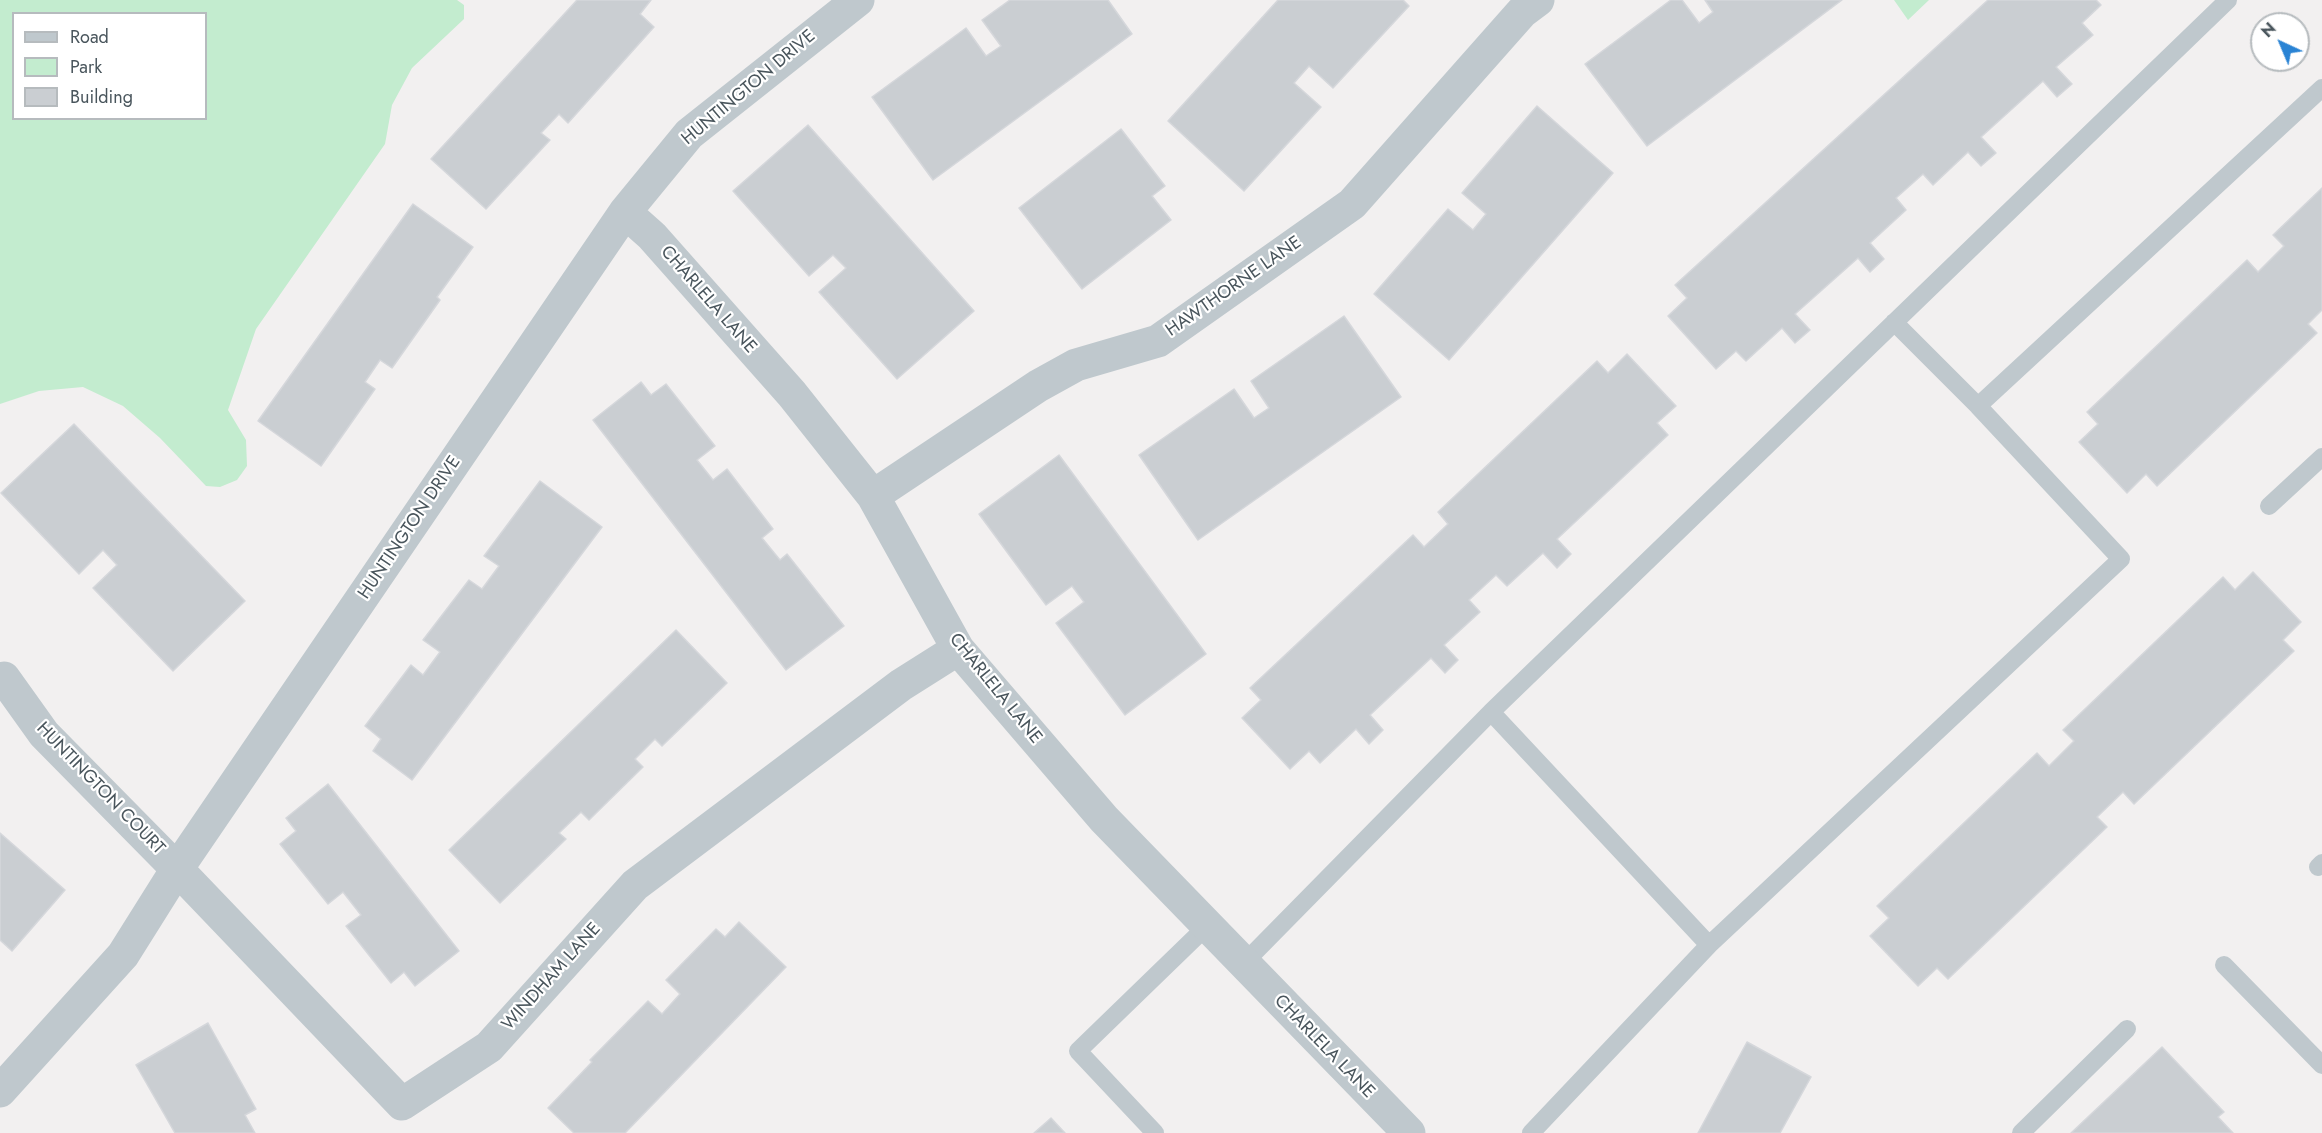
<!DOCTYPE html>
<style>
body{margin:0}
#map{position:relative;width:2322px;height:1133px;overflow:hidden;background:#f2f0f0;font-family:Jost,sans-serif}
canvas{display:block}
.legend{position:absolute;left:12px;top:12px;width:195px;height:108px;box-sizing:border-box;background:#fff;border:2px solid #b6bbbe;margin:0;padding:8px 10px;list-style:none;font-size:18px;color:#49555c}
.legend li{display:flex;align-items:center;gap:12px;height:30px}
.legend b{width:30px;border:2px solid #b6bbbe}
.north{position:absolute;left:2250px;top:12px;width:60px;height:60px;box-sizing:border-box;background:#fff;border:2px solid #b6bbbe;border-radius:50%;rotate:316deg;font-size:16px;font-weight:700;line-height:24px;text-align:center;color:#49555c}
.north::after{content:'';display:block;margin:auto;width:21px;height:27px;background:#2983d4;clip-path:polygon(50% 0,100% 100%,50% 72%,0 100%)}
</style>
<div id="map">
<canvas width="2322" height="1133"></canvas>
<ul class="legend">
<li><b style="height:8px;background:#bfc8cd"></b>Road</li>
<li><b style="height:16px;background:#c3eccf"></b>Park</li>
<li><b style="height:16px;background:#caced2"></b>Building</li>
</ul>
<div class="north">N</div>
</div>
<script>
const g = document.querySelector('canvas').getContext('2d');
g.lineJoin = 'round';
function fillPath(path, color) { g.fillStyle = color; g.fill(path, 'evenodd'); }
function stroke(path, color, width, dash) { g.strokeStyle = color; g.lineWidth = width; g.lineCap = dash ? 'butt' : 'round'; g.setLineDash(dash || []); g.stroke(path); }
function drawText(font, color, halo, rows, align = 'center') {
  g.font = font + ' Jost,sans-serif'; g.lineWidth = 4.5; g.setLineDash([]); g.textBaseline = 'middle'; g.strokeStyle = halo; g.fillStyle = color; for (const [text, x, y, turn = 0] of rows) {
    g.save(); g.translate(x, y); g.rotate((+turn || 0) * Math.PI / 180); g.textAlign = isNaN(turn) ? turn : align; if (halo) g.strokeText(text, 0, 0); g.fillText(text, 0, 0); g.restore();
  }
}
fillPath(new Path2D(`
 M0 0H457L464 5V19L412 68 392 105 385 144 256 329 228 410 246 440 247 466 237 480 220 487 206 486 160 438 123 406 83 387 39 391 0 404ZM14 14H206V118H14Z
 M1894 0H1929L1908 20Z`), '#c3eccf');
const building = new Path2D(`
 M577 0H651L640 14 654 27 568 123 559 114 541 133 550 140 486 209 431 159Z
 M1010 0H1108L1132 34 933 180 872 97 966 28 986 56 1001 46 982 20Z
 M1278 0H1403L1409 6 1333 88 1309 66 1294 83 1321 107 1244 191 1168 121Z
 M1671 0H1682L1699 23 1713 12 1705 0H1842L1647 146 1585 64Z
 M1988 0H2096L2101 5 2082 23 2093 35 2056 67 2072 84 2057 97 2043 81 1981 137 1996 153 1981 166 1968 152 1933 185 1923 174 1896 198 1906 210 1870 243 1884 259 1870 272 1858 258 1795 314 1810 330 1795 343 1782 328 1746 361 1736 351 1716 369 1668 316 1687 298 1675 285Z
 M1537 106 1613 173 1449 360 1374 294 1448 209 1473 230 1486 214 1462 193Z
 M808 125 974 311 897 379 819 292 846 268 833 255 809 276 733 191Z
 M1121 129 1165 186 1152 196 1171 220 1082 289 1019 208Z
 M2322 188V310L2308 324 2317 333 2157 486 2146 474 2127 493 2079 442 2098 424 2087 412 2247 260 2258 272 2284 246 2273 235Z
 M413 204 473 247 437 297 440 300 392 368 380 360 365 382 375 389 321 466 258 421Z
 M1344 316 1401 397 1198 540 1139 455 1234 389 1254 418 1269 408 1251 381Z
 M1627 354 1676 406 1657 423 1668 435 1557 539 1571 554 1557 568 1543 553 1507 586 1496 575 1469 600 1480 612 1444 645 1458 660 1445 673 1431 658 1370 715 1383 730 1369 744 1356 729 1320 763 1309 751 1290 769 1242 718 1261 700 1250 688 1413 535 1424 547 1448 524 1438 512 1597 361 1608 373Z
 M641 382 651 395 666 384 715 446 697 460 713 480 727 469 773 529 762 538 780 560 787 554 844 626 786 670 593 420Z
 M74 424 245 601 173 671 93 588 117 565 103 550 79 574 1 493Z
 M1059 455 1206 654 1125 715 1056 623 1084 602 1072 586 1046 605 979 514Z
 M540 481 602 527 412 780 373 751 381 739 365 726 411 665 423 675 440 652 423 640 469 580 482 589 499 566 484 556Z
 M2253 572 2301 622 2283 640 2294 651 2134 804 2123 792 2097 817 2107 827 1948 979 1937 968 1918 986 1870 936 1889 918 1877 906 2037 753 2049 766 2074 741 2063 730 2223 577 2235 590Z
 M676 630 727 683 662 746 655 739 635 759 643 767 589 820 581 812 559 833 566 839 500 903 449 850Z
 M328 784 459 951 415 986 404 972 391 983 346 926 361 915 343 892 328 904 280 844 296 831 286 818Z
 M0 833 65 890 12 951 0 940Z
 M739 922 786 967 625 1133H574L548 1108 592 1062 590 1060 648 1001 662 1014 680 994 666 980 716 929 725 937Z
 M208 1023 256 1109 245 1115 255 1133H175L136 1065Z
 M1747 1042 1811 1077 1780 1133H1698Z
 M2162 1047 2224 1112 2218 1117 2233 1133H2071Z
 M1051 1118 1065 1133H1034Z`);
fillPath(building, '#caced2');
stroke(building, '#d5d7db', 1.5);
stroke(new Path2D(`
 M1978 406 2322 88
 M2269 506 2322 457
 M1491 712 1709 945 1531 1133
 M2318 867 2322 863
 M1709 945 2121 559 1978 406 1894 322
 M1243 964 1491 712 2228 0
 M2224 965 2322 1065
 M1155 1133 1078 1051 1207 926
 M2021 1133 2127 1029`), '#bfc8cd', 18);
stroke(new Path2D(`
 M625 212 652 236 792 394 873 496 958 649 1104 819 1409 1133
 M873 496 1038 386 1076 365 1158 341 1352 204 1522 12 1538 0
 M4 678 44 734 177 869 402 1104 489 1047 635 885 901 685 958 649
 M0 1091 123 955 177 869 625 212 689 134 858 0`), '#bfc8cd', 33);
drawText('18px', '#49555c', '#fff', [
 ["HUNTINGTON DRIVE",749,88,-40],
 ["HAWTHORNE LANE",1234,287,-35],
 ["CHARLELA LANE",708,300,49],
 ["HUNTINGTON DRIVE",410,528,-56],
 ["CHARLELA LANE",995,689,51],
 ["HUNTINGTON COURT",100,789,46],
 ["WINDHAM LANE",552,977,-48],
 ["CHARLELA LANE",1324,1047,46]
]);
</script>
